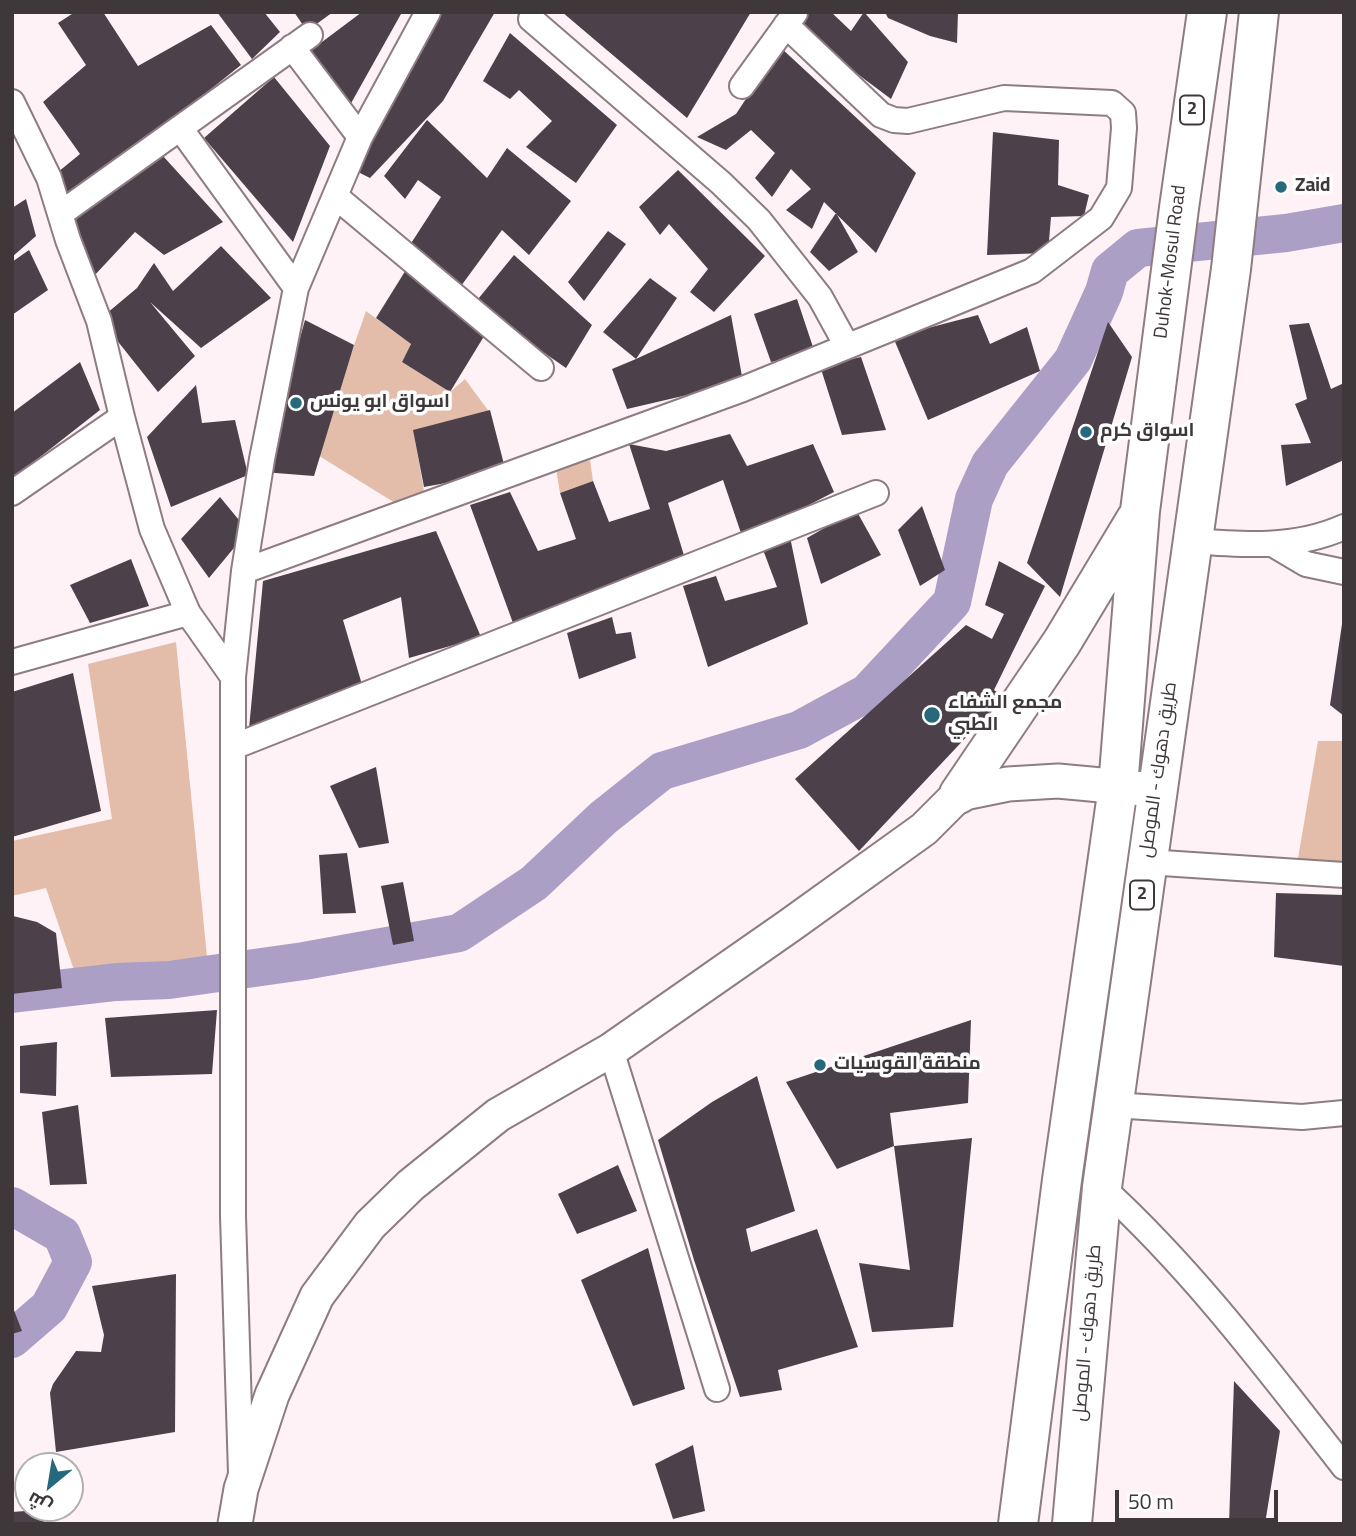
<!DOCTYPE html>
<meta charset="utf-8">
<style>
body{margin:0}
#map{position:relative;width:1356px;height:1536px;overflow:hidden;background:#fef2f6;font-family:Georgia,Cairo,serif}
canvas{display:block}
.frame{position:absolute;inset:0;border:14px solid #3f383a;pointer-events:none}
.north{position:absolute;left:14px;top:1452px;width:70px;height:70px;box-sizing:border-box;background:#fff;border:2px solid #b2afb0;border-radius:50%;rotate:210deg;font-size:19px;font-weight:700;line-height:28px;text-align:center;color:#3f383a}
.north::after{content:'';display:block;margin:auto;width:24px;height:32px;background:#27697c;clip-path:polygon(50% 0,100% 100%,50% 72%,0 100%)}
.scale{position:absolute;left:1115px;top:1490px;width:163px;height:32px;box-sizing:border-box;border:4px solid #3f383a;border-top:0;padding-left:9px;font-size:21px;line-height:24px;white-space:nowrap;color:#3f383a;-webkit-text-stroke:5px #fff;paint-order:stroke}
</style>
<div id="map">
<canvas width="1356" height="1536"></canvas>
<div class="frame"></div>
<div class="north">ش</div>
<div class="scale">50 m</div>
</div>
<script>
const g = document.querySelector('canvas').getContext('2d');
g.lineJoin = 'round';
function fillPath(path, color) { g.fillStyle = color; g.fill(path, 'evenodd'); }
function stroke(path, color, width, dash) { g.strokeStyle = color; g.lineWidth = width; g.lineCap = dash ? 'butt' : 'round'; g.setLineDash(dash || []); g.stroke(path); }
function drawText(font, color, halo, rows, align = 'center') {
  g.font = font + ' Georgia,Cairo,serif'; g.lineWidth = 7; g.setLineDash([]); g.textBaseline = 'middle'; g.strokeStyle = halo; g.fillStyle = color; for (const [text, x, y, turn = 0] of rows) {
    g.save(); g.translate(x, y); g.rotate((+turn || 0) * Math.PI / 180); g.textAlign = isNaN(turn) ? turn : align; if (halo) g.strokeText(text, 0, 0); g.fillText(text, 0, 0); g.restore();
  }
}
fillPath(new Path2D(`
 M366 311 411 344 402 362 450 392 465 379 490 413 414 434 424 491 408 511 316 454Z
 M590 460 593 481 560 493 556 469Z
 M176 642 207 957 75 973 46 888 12 896V841L112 819 88 664Z
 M1318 741H1344V865L1297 864Z`), '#e3bdaa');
stroke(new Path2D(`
 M12 994 116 982 169 980 304 961 459 933 534 883 603 818 662 771 799 730 867 693 952 602 974 499 990 464 1073 360 1104 292 1110 271 1138 248 1286 233 1344 223
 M12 1206 62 1235 73 1262 49 1307 12 1339`), '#ac9fc6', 38);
fillPath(new Path2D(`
 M75 12H103L138 66 211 25 241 65 67 204 52 177 80 154 43 102 86 65 58 23Z
 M217 12H264L280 32 252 59Z
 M294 12H333L307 31Z
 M362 12H399L401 14 345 114 302 57Z
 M440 12H495L443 101 370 178 352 169Z
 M562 12H751L687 118Z
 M804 12H831L851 31 864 12 908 62 891 99 792 25Z
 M885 12H958L957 43 930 36 888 18Z
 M510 33 617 125 576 183 526 147 552 121 519 90 510 99 483 81Z
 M780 47 916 173 876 253 824 202 812 229 786 210 811 189 791 169 772 197 755 178 775 153 751 130 726 150 697 137 736 114Z
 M274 77 330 146 293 242 204 138Z
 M427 120 487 178 507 148 571 201 529 255 502 230 461 286 408 248 441 197 418 180 405 199 384 176Z
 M993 132 1059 140 1058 185 1089 195 1084 216 1051 217 1048 253 987 255Z
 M163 156 223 222 164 255 135 232 93 277 71 211Z
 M678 170 765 256 714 312 690 292 708 269 669 224 660 235 639 207Z
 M26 199 36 236 12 257V208Z
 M836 213 858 252 829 271 810 252Z
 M608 231 626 244 584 301 568 282Z
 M221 246 271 298 201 348 150 302 195 356 158 392 100 319 137 288 154 263 173 291Z
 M29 250 48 290 12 315V262Z
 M514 255 592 325 566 368 474 304Z
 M409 265 486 333 450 392 402 362 411 344 376 318Z
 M650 278 677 298 636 359 731 315 743 382 627 409 612 369 636 359 603 332Z
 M797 299 815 353 771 362 754 314Z
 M978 315 990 344 1027 327 1040 371 928 420 893 337Z
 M305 320 354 345 314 476 263 472Z
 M1108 322 1132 357 1060 597 1027 563Z
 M1309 323 1331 389 1344 383V460L1286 486 1281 445 1311 443 1295 404 1307 399 1289 325Z
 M861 357 886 430 842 435 820 366Z
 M80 362 100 410 12 479V413Z
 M196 385 202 423 235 420 248 475 171 507 147 437Z
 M490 410 506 472 424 487 413 430Z
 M730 434 747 466 813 444 834 492 743 539 723 480 668 503 686 562 513 623 470 505 510 492 538 551 576 539 560 493 593 481 609 522 650 509 629 444 666 451Z
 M220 497 248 531 209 578 181 539Z
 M922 506 945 570 920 586 898 530Z
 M856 510 881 555 821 584 807 538Z
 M436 531 481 637 409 658 401 597 343 620 363 688 248 739 263 581Z
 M790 537 808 624 708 667 683 586 716 576 725 601 777 587 762 547Z
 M131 559 149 606 90 623 70 585Z
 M999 561 1045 586 994 690 1004 697 859 851 795 779 966 625 992 639 1004 614 985 605Z
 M612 617 616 634 631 632 636 658 579 679 567 633Z
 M1342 624H1344V716L1330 705Z
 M73 673 101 811 12 837V692Z
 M376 767 389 843 359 848 330 786Z
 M347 853 356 913 323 914 319 855Z
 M403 882 414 941 393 945 381 886Z
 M1276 893 1344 895V966L1274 957Z
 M13 916 37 922 56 933 62 988 12 994Z
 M217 1010 212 1074 111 1077 105 1018Z
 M971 1020 968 1103 890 1113 894 1146 837 1169 786 1082Z
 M57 1042 56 1096 20 1093V1046Z
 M757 1076 795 1211 746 1229 751 1252 817 1229 858 1347 778 1370 782 1390 740 1397 694 1260 658 1140 712 1102Z
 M78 1105 87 1184 50 1185 42 1112Z
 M972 1138 953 1327 872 1332 859 1263 910 1270 894 1146Z
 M618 1165 637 1211 577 1234 558 1194Z
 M648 1248 685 1389 633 1406 581 1280Z
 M176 1274 175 1432 56 1452 50 1393 53 1384 76 1351 101 1352 104 1335 92 1286Z
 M12 1305 22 1331 12 1334Z
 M1234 1381 1280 1431 1265 1524H1229Z
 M693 1445 705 1511 673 1519 655 1464Z
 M39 1510 45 1524H12V1512Z`), '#4c414b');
const street = new Path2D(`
 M531 19 721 183 759 220 820 297 847 346
 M292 47 360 137
 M742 86 795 13
 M12 102 49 178 68 240 99 321 122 417 152 529 188 613 233 677
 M180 128 296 288
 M335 196 541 368
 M60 214 310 35
 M12 493 122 417
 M1191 541C1243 545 1295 549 1344 527
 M1274 545 1306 564 1344 572
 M244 571 743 389 1032 271 1101 218 1119 188 1124 128 1123 113 1112 103 1004 98 908 121 894 120 881 115 786 25
 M12 662 188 613
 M233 747 876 493
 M1147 862 1344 875
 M611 1050 717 1389
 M1112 1105 1302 1117 1344 1113
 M1102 1187C1193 1270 1268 1370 1344 1467
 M241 1474 233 1216V677L244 571 262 459 296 288 360 137 428 12`);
const secondary = new Path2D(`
 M235 1524 241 1489 272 1395 317 1296 370 1225 411 1185 498 1115 611 1050 789 926 924 829 959 794 1008 784 1058 781 1144 789`);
const highway = new Path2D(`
 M959 794 1062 642 1136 519
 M1018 1524 1062 1180 1118 787 1140 511 1179 208 1207 12
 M1072 1524 1102 1187 1231 269 1259 12`);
stroke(street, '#8d7c82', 28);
stroke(secondary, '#8d7c82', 37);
stroke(highway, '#8d7c82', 42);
stroke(street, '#fff', 24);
stroke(secondary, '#fff', 33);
stroke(highway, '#fff', 38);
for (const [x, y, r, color] of [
 [1281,187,7,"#27697c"],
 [296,403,7,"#27697c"],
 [1086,432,7,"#27697c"],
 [932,715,9,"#27697c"],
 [820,1065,7,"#27697c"]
]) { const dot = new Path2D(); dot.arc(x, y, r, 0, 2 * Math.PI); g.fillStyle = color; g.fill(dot); stroke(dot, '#fff', 2.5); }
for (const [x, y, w] of [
 [1192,110,24],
 [1142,895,24]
]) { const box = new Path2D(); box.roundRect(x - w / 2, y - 14.5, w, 29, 5); g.fillStyle = '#fff'; g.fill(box); stroke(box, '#3f383a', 2); }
drawText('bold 18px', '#3f383a', null, [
 ["2",1192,110],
 ["2",1142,895]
]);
drawText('bold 19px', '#3f383a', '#fff', [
 ["Zaid",1295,187],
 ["اسواق ابو يونس",310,403],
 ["اسواق كرم",1100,432],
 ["مجمع الشفاء",948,704],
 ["الطبي",948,726],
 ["منطقة القوسيات",834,1065]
], 'left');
drawText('19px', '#3f383a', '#fff', [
 ["Duhok-Mosul Road",1172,262,-83],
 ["طريق دهوك - الموصل",1160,770,-82],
 ["طريق دهوك - الموصل",1089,1333,-85]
]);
</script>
